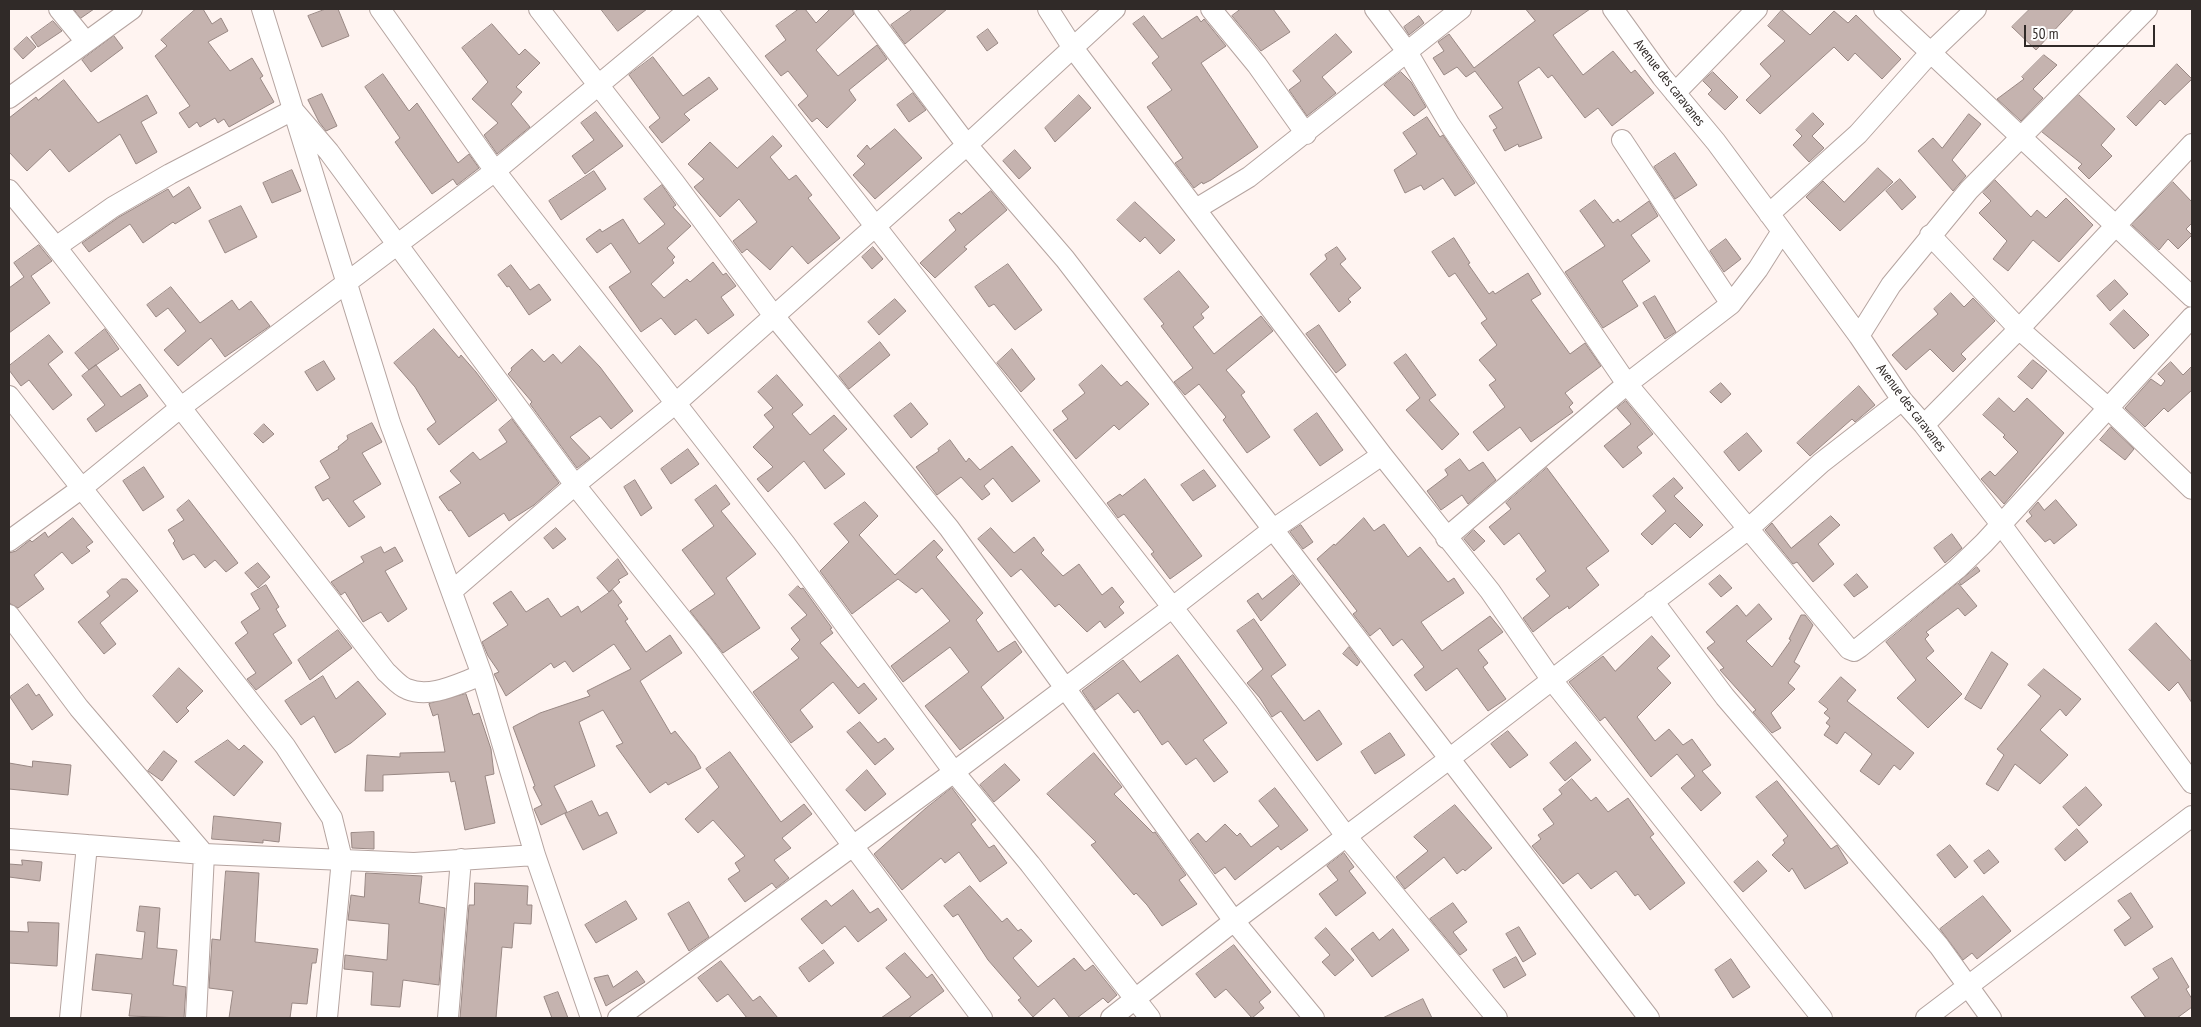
<!DOCTYPE html>
<style>
body{margin:0}
#map{position:relative;width:2201px;height:1027px;overflow:hidden;background:#fff4f1;font-family:"PT Sans Narrow",sans-serif}
canvas{display:block}
.frame{position:absolute;inset:0;border:10px solid #302a28;pointer-events:none}
.scale{position:absolute;left:2024px;top:25px;width:131px;height:22px;box-sizing:border-box;border:2px solid #302a28;border-top:0;padding-left:6px;font-size:15px;line-height:18px;white-space:nowrap;color:#302a28;-webkit-text-stroke:4px #fff;paint-order:stroke}
</style>
<div id="map">
<canvas width="2201" height="1027"></canvas>
<div class="frame"></div>
<div class="scale">50 m</div>
</div>
<script>
const g = document.querySelector('canvas').getContext('2d');
g.lineJoin = 'round';
function fillPath(path, color) { g.fillStyle = color; g.fill(path, 'evenodd'); }
function stroke(path, color, width, dash) { g.strokeStyle = color; g.lineWidth = width; g.lineCap = dash ? 'butt' : 'round'; g.setLineDash(dash || []); g.stroke(path); }
function drawText(font, color, halo, rows, align = 'center') {
  g.font = font + ' "PT Sans Narrow",sans-serif'; g.lineWidth = 4; g.setLineDash([]); g.textBaseline = 'middle'; g.strokeStyle = halo; g.fillStyle = color; for (const [text, x, y, turn = 0] of rows) {
    g.save(); g.translate(x, y); g.rotate((+turn || 0) * Math.PI / 180); g.textAlign = isNaN(turn) ? turn : align; if (halo) g.strokeText(text, 0, 0); g.fillText(text, 0, 0); g.restore();
  }
}
const building = new Path2D(`
 M74 9H94L81 18Z
 M196 9H203L212 24 221 18 228 31 208 42 230 71 252 58 263 76 260 78 274 102 229 127 224 119 218 123 215 118 200 127 197 122 189 128 179 113 190 106 155 56 167 46 161 40Z
 M326 9H338L349 36 322 47 308 16Z
 M601 9H647L618 31Z
 M799 9H805L816 23 830 9H852L854 14 816 50 838 76 877 45 887 59 849 90 856 100 827 128 817 118 812 122 798 105 808 96 788 71 781 76 765 56 786 40 776 26Z
 M913 9H947L905 44 891 25Z
 M1241 9H1273L1290 32 1261 51 1232 16Z
 M1526 9H1590L1553 35 1583 75 1613 51 1631 73 1635 70 1654 93 1612 126 1598 108 1585 118 1552 75 1548 78 1539 67 1518 82 1542 138 1519 147 1518 144 1505 151 1493 130 1497 128 1489 116 1503 108 1475 71 1466 77 1457 67 1444 75 1433 58 1444 51 1438 42 1449 34 1474 68 1535 21Z
 M2030 9H2074L2036 50 2012 27Z
 M1782 10 1810 35 1834 11 1848 23 1856 15 1901 59 1882 79 1855 53 1848 61 1834 47 1760 114 1746 100 1771 76 1760 64 1785 41 1768 26Z
 M1144 16 1162 39 1197 16 1201 22 1204 19 1226 46 1201 63 1258 147 1211 180 1203 184 1202 182 1194 188 1175 163 1183 158 1147 107 1172 90 1152 63 1159 57 1133 24Z
 M1419 16 1424 23 1409 35 1404 27Z
 M53 21 62 31 38 47 31 37Z
 M492 24 519 55 525 49 540 63 516 87 522 92 511 104 530 127 497 154 484 135 498 123 472 99 488 82 462 48Z
 M988 29 998 43 987 51 977 37Z
 M1336 34 1352 52 1322 77 1336 93 1307 116 1289 90 1301 81 1293 71Z
 M114 36 123 48 91 72 82 60Z
 M27 37 36 47 23 59 14 49Z
 M2044 55 2057 65 2033 89 2043 98 2021 121 1997 99 2024 79 2022 77Z
 M653 57 683 96 709 77 718 89 684 114 690 120 662 143 649 127 660 118 629 75Z
 M2177 64 2192 79 2165 105 2160 100 2136 126 2127 117Z
 M1401 72 1411 82 1426 107 1414 116 1384 85Z
 M1713 72 1738 97 1725 110 1708 94 1712 90 1703 81Z
 M383 74 409 111 417 103 458 163 469 154 479 168 457 185 453 179 432 194 395 142 400 138 365 87Z
 M64 80 98 123 147 95 157 113 141 122 157 152 136 164 120 134 69 172 50 149 27 171 9 152V118L36 97 38 100Z
 M913 93 926 110 909 122 897 105Z
 M322 94 337 126 326 131 319 122 308 100Z
 M1079 95 1091 108 1055 142 1045 128Z
 M2079 95 2115 129 2101 145 2112 156 2089 179 2078 168 2082 164 2042 132Z
 M596 112 623 146 585 174 572 156 594 140 581 123Z
 M1813 113 1824 124 1812 136 1824 148 1809 162 1793 145 1802 136 1796 130Z
 M1969 114 1981 124 1952 160 1966 176 1953 191 1918 151 1933 138 1942 148Z
 M1427 117 1440 137 1443 135 1475 183 1455 196 1443 178 1424 190 1421 185 1405 193 1394 170 1417 154 1403 133Z
 M895 129 922 158 875 199 853 175 865 164 857 156 867 145 870 149Z
 M773 136 782 146 770 157 789 180 796 175 812 195 808 198 840 238 808 264 792 246 770 270 747 249 742 253 733 241 757 222 739 199 720 217 694 187 704 179 688 164 710 142 737 168Z
 M1015 150 1031 168 1019 179 1003 161Z
 M1675 153 1697 185 1675 199 1654 167Z
 M1878 168 1893 182 1840 231 1806 197 1823 181 1844 202Z
 M292 170 301 191 272 203 263 183Z
 M594 171 606 189 561 220 549 201Z
 M1900 179 1916 197 1902 210 1886 191Z
 M1995 180 2031 217 2037 210 2046 218 2066 198 2093 225 2059 262 2033 240 2008 271 1993 259 2007 241 1979 213 1991 201 1983 193Z
 M2173 182 2192 202V223L2186 229 2192 235 2178 249 2168 239 2159 250 2132 225Z
 M662 185 676 205 673 207 691 226 667 248 675 257 672 260 674 263 651 284 664 298 687 279 690 282 713 262 723 275 726 273 736 286 721 297 734 315 708 334 696 319 675 335 661 318 641 332 609 287 631 272 611 243 597 253 586 239 600 229 602 232 623 219 639 244 665 224 644 199Z
 M189 187 201 208 175 224 173 222 143 243 130 224 89 252 82 243 119 217 168 189 173 197Z
 M991 191 1007 210 964 247 967 249 935 278 920 263 956 230 949 220 959 212 961 214Z
 M1595 200 1613 223 1618 219 1620 222 1649 201 1658 216 1631 235 1650 261 1622 281 1638 306 1603 328 1565 272 1605 246 1580 211Z
 M1135 202 1175 240 1160 254 1145 237 1140 242 1117 220Z
 M241 206 257 237 225 253 209 221Z
 M1454 238 1470 263 1468 264 1489 294 1493 291 1495 294 1528 273 1541 294 1531 300 1570 354 1585 343 1601 366 1565 393 1573 403 1569 407 1573 412 1531 442 1520 427 1488 451 1473 432 1505 407 1489 385 1496 380 1479 360 1497 345 1481 323 1487 319 1455 273 1449 277 1432 252Z
 M1726 239 1741 259 1724 272 1710 251Z
 M39 245 52 261 31 276 50 303 9 333V288L24 277 14 263Z
 M873 247 883 259 872 269 862 257Z
 M1337 247 1346 259 1340 264 1361 288 1348 299 1351 302 1339 312 1310 274 1327 259 1325 255Z
 M1008 264 1042 310 1015 330 994 304 989 307 975 287Z
 M511 265 530 290 539 284 551 300 529 315 509 286 507 287 498 275Z
 M1179 271 1209 307 1201 314 1204 318 1193 327 1214 354 1261 316 1273 331 1226 370 1245 392 1241 395 1270 437 1247 453 1223 420 1226 417 1199 384 1185 395 1174 382 1193 368 1161 326 1164 324 1144 299Z
 M2115 280 2128 294 2110 311 2097 296Z
 M171 287 200 323 232 300 239 310 251 301 270 326 225 357 211 338 178 366 164 350 186 331 168 308 156 317 147 305Z
 M1951 293 1964 307 1973 298 1995 321 1961 354 1966 359 1953 372 1930 349 1906 370 1892 355 1938 314 1934 309Z
 M1655 296 1676 332 1665 339 1643 303Z
 M895 299 906 311 879 335 868 322Z
 M2124 310 2149 335 2134 349 2110 324Z
 M1319 325 1346 365 1336 373 1306 334Z
 M105 329 119 349 89 370 75 353Z
 M434 329 459 358 461 355 476 372 497 400 439 445 427 429 436 422 415 387 394 363Z
 M49 335 63 352 48 364 72 395 53 410 29 380 21 386 9 370V366Z
 M880 342 890 355 849 389 839 376Z
 M580 346 600 367 633 411 611 429 600 416 570 437 590 458 577 468 530 404 532 402 508 374 512 370 511 368 532 349 544 362 553 354 561 363Z
 M1012 349 1035 379 1021 392 997 363Z
 M1406 354 1436 395 1429 400 1459 434 1442 450 1406 410 1420 398 1394 363Z
 M2033 360 2047 371 2032 389 2018 377Z
 M324 361 335 379 317 391 305 372Z
 M2171 362 2183 375 2192 366V390L2168 412 2164 408 2145 427 2125 408 2151 379 2161 386 2165 381 2158 374Z
 M96 365 121 397 140 384 148 396 96 432 87 419 105 405 82 376Z
 M1102 365 1121 386 1127 381 1149 404 1119 430 1114 425 1076 459 1053 430 1068 419 1062 411 1085 393 1079 385Z
 M777 375 803 405 792 414 810 435 834 415 847 429 823 450 845 474 825 489 804 461 768 492 757 479 773 467 753 447 774 427 764 415 773 408 758 392Z
 M1721 383 1731 394 1721 403 1710 392Z
 M1859 386 1875 405 1855 422 1852 419 1810 456 1797 443Z
 M1999 398 2014 412 2027 398 2064 433 2004 504 1981 479 1990 471 1995 476 2018 452 2003 437 2005 435 1983 415Z
 M1626 401 1653 434 1637 447 1642 453 1623 468 1604 446 1631 424 1617 408Z
 M911 403 928 424 911 438 894 416Z
 M1317 413 1343 450 1320 466 1294 430Z
 M512 419 559 483 534 505 509 521 504 513 469 537 451 510 449 511 439 497 461 483 450 471 473 452 480 460 507 442 499 430Z
 M372 423 382 442 362 453 381 484 353 501 365 517 349 527 328 498 323 501 315 487 330 478 320 461 339 449 338 447 348 439 347 436Z
 M264 424 274 434 263 443 254 434Z
 M2111 427 2134 449 2125 460 2100 440Z
 M1747 433 1762 451 1739 471 1724 452Z
 M950 440 966 462 969 458 980 470 1012 446 1040 481 1012 502 993 478 984 486 990 494 982 500 961 477 937 495 916 467 939 451 938 449Z
 M688 449 699 464 671 484 661 469Z
 M1460 459 1469 471 1483 462 1496 480 1468 504 1462 495 1441 510 1427 491 1448 475 1445 470Z
 M144 467 164 497 143 511 123 481Z
 M1547 468 1609 551 1586 568 1599 585 1569 609 1568 606 1555 615 1533 632 1523 618 1550 596 1536 579 1546 571 1519 533 1504 545 1489 527 1511 509 1506 503Z
 M1204 470 1216 486 1193 501 1181 485Z
 M1674 478 1683 488 1674 496 1703 525 1690 538 1675 523 1652 545 1641 534 1666 511 1653 496Z
 M1145 479 1202 556 1170 579 1151 554 1154 552 1124 514 1118 518 1107 503 1120 494 1122 496Z
 M635 480 652 508 641 516 624 487Z
 M716 485 730 504 721 511 756 554 726 578 760 628 723 653 690 611 715 594 682 550 714 526 695 500Z
 M189 500 238 563 226 572 215 560 205 568 194 554 183 560 173 543 175 541 168 530 184 520 177 510Z
 M2056 500 2077 525 2054 544 2050 539 2045 542 2026 521 2032 516 2029 512 2038 502 2044 510Z
 M865 502 878 516 859 535 895 575 934 540 943 550 936 557 983 613 976 620 998 652 1015 641 1022 652 981 687 1004 718 960 750 925 706 969 672 950 647 903 682 891 666 950 621 922 588 916 593 898 579 852 614 820 571 849 542 834 524Z
 M1831 516 1840 525 1818 544 1834 564 1813 582 1797 562 1793 564 1765 530 1772 523 1791 548Z
 M73 518 93 542 86 547 90 551 72 564 62 552 34 575 44 589 18 608 9 603V553L16 551 30 540 32 542 45 532 48 537Z
 M1364 518 1374 531 1384 524 1408 557 1420 547 1448 582 1454 578 1464 593 1421 622 1442 651 1490 616 1503 632 1478 650 1488 663 1483 667 1506 699 1488 711 1457 668 1426 691 1414 675 1424 667 1402 639 1393 646 1380 628 1370 636 1353 614 1357 611 1317 559 1334 544 1335 545Z
 M1301 525 1313 542 1303 549 1290 532Z
 M556 528 566 539 553 549 544 538Z
 M991 528 1014 553 1034 537 1044 550 1041 553 1063 576 1079 564 1102 595 1112 587 1124 602 1119 607 1124 613 1105 628 1100 621 1087 632 1059 604 1055 607 1021 569 1011 577 978 539Z
 M1474 530 1485 541 1474 551 1464 539Z
 M1952 534 1962 548 1945 563 1934 548Z
 M381 547 384 553 395 547 403 561 385 571 407 609 388 622 381 612 363 622 345 592 341 595 331 582 364 562 361 557Z
 M618 559 628 574 618 580 620 582 609 592 597 578Z
 M258 563 270 577 258 588 245 573Z
 M1977 567 1980 571 1961 585 1959 582Z
 M1857 574 1868 587 1854 597 1844 585Z
 M1293 575 1300 584 1261 621 1247 601 1258 593 1262 599Z
 M1720 575 1732 588 1721 597 1709 584Z
 M122 579H127L138 591 100 623 116 644 104 654 78 622 110 596 107 592Z
 M1958 583 1977 606 1965 616 1958 608 1926 632 1929 635 1925 639 1934 651 1926 658 1962 694 1928 728 1897 698 1916 680 1886 642Z
 M266 585 279 607 276 609 286 626 273 634 292 663 256 690 247 679 256 673 235 643 248 633 241 622 260 609 251 594Z
 M798 586 801 589 803 588 832 628 830 629 833 633 820 643 858 688 864 683 877 699 859 714 833 682 800 710 813 727 791 743 753 692 799 658 791 649 800 640 791 628 807 615 789 595Z
 M613 590 622 602 618 605 628 619 625 621 646 652 670 635 682 653 640 681 671 734 675 731 695 756 701 768 668 785 666 782 650 793 616 746 623 743 603 710 579 722 595 766 554 786 567 812 541 825 534 809 542 805 533 787 535 786 513 727 540 713 590 696 587 691 631 669 614 644 573 672 565 661 554 668 551 663 506 696 494 674 499 672 488 656 482 642 508 625 493 603 511 591 526 612 548 598 561 617 578 606 581 612Z
 M1759 604 1772 619 1746 641 1772 667 1791 640 1789 639 1801 615H1805L1813 625 1794 662 1800 666 1788 683 1795 689 1771 713 1781 728 1772 733 1753 712 1756 710 1720 670 1724 668 1707 648 1715 642 1706 632 1737 605 1746 616Z
 M1254 619 1286 665 1271 676 1304 721 1319 710 1342 744 1317 761 1281 711 1272 717 1260 698 1247 683 1263 669 1237 631Z
 M2156 623 2192 662V703L2178 682 2169 691 2129 650Z
 M338 630 352 648 310 680 298 660Z
 M1652 636 1670 656 1657 668 1671 683 1637 717 1655 741 1669 729 1683 745 1692 739 1711 765 1702 771 1721 793 1701 811 1681 788 1695 776 1677 754 1651 777 1605 717 1600 721 1569 682 1603 656 1615 671Z
 M1349 647 1360 662 1357 666 1343 654Z
 M1992 652 2008 664 1981 709 1965 699Z
 M1178 655 1227 723 1203 740 1228 772 1214 782 1196 758 1186 765 1168 741 1162 745 1138 710 1134 713 1118 693 1095 710 1082 691 1123 660 1140 682Z
 M179 668 203 691 186 708 189 711 177 723 153 696Z
 M2044 669 2081 699 2066 716 2060 709 2040 730 2068 755 2040 784 2015 764 1998 791 1986 784 2004 755 1997 749 2041 696 2028 685Z
 M323 676 336 699 358 681 386 714 351 743 335 753 314 716 301 725 285 701Z
 M1841 677 1856 690 1847 701 1914 753 1900 770 1894 765 1879 785 1860 771 1872 754 1845 732 1837 744 1824 735 1830 726 1826 723 1830 718 1824 713 1828 709 1819 702Z
 M28 684 36 696 39 694 53 715 32 730 10 697Z
 M466 694 473 715 479 713 491 749 494 774 485 776 495 823 465 830 455 781 451 782 449 772 383 775V791H365L367 755 400 757V753L445 752 438 714 433 716 429 704Z
 M860 722 878 743 885 738 894 749 875 765 847 732Z
 M1508 731 1528 755 1510 768 1491 744Z
 M1390 733 1405 755 1375 774 1361 752Z
 M228 740 239 750 244 745 263 762 234 796 195 762Z
 M1576 742 1591 760 1565 781 1550 763Z
 M164 751 177 761 162 781 148 771Z
 M730 752 781 822 804 804 812 814 782 838 791 848 774 860 789 878 776 888 772 883 745 902 728 879 740 871 735 863 745 856 713 820 698 833 685 819 719 787 706 769Z
 M1094 753 1122 787 1114 794 1153 833 1155 832 1186 875 1179 880 1197 904 1162 926 1147 905 1136 893 1134 895 1091 845 1096 842 1047 794Z
 M33 761 71 765 68 795 9 789V763L32 767Z
 M1005 764 1020 780 994 802 980 785Z
 M867 770 886 794 865 811 846 790Z
 M1572 779 1591 801 1596 797 1608 812 1628 798 1654 834 1650 837 1685 883 1650 910 1638 894 1635 896 1616 871 1591 889 1578 873 1563 884 1532 846 1541 839 1538 835 1554 824 1543 809 1562 794 1559 790Z
 M1777 781 1831 849 1837 845 1848 863 1805 889 1792 868 1789 872 1772 855 1785 843 1783 840 1788 836 1756 797Z
 M2086 787 2102 805 2079 826 2063 807Z
 M952 788 976 820 971 824 989 848 994 845 1007 863 980 882 959 852 945 863 941 858 902 890 874 854 926 808Z
 M1275 788 1308 830 1281 850 1278 846 1235 880 1225 867 1215 874 1190 840 1198 833 1206 842 1225 824 1237 836 1240 833 1251 847 1279 826 1259 801Z
 M592 801 599 816 607 812 617 833 583 850 565 814Z
 M1455 805 1492 848 1465 871 1463 869 1457 874 1444 857 1405 889 1396 877 1428 851 1414 837Z
 M214 816 281 823 279 842 263 840V843L212 839Z
 M2077 829 2088 842 2065 861 2055 849Z
 M374 832V849L352 848 351 833Z
 M1950 845 1968 867 1955 878 1937 855Z
 M1989 850 1999 862 1984 874 1974 861Z
 M1344 853 1354 867 1349 871 1366 893 1336 916 1319 894 1338 880 1327 866Z
 M22 860 42 862 40 881 9 877V864L22 865Z
 M1758 861 1767 871 1743 892 1734 882Z
 M226 871 259 873 255 942 318 949 316 963H312L307 1004 292 1003 290 1018H229L233 991 209 988 212 939 220 940Z
 M366 873 422 876 419 903 445 908 439 985 403 980 400 1007 371 1005 373 972 344 969 345 955 387 960 389 924 348 920 351 895 364 897Z
 M475 883 528 886 527 905H532L531 924 514 923 512 948 502 947 496 1018H460L469 905H474Z
 M970 886 1002 922 1007 918 1018 931 1021 929 1032 941 1013 958 1038 987 1074 958 1085 971 1093 965 1117 995 1108 1003 1103 998 1077 1018H1070L1054 998 1033 1017 1018 1000 1021 998 988 960 958 914 953 917 944 906Z
 M853 890 870 913 878 908 887 920 858 942 845 926 822 944 801 919 826 900 831 906Z
 M2131 893 2153 927 2125 946 2114 930 2131 918 2118 901Z
 M1983 896 2011 931 1977 959 1972 953 1963 960 1940 929Z
 M626 901 637 919 596 943 585 925Z
 M689 902 709 937 689 951 668 914Z
 M1453 903 1467 922 1453 932 1467 950 1460 955 1430 919Z
 M140 906 160 908 157 948 177 950 173 985 186 987 184 1018 129 1016 132 994 92 990 96 954 142 959 145 932 137 931Z
 M28 922 59 923 57 966 9 963V931L28 932Z
 M1519 927 1536 954 1523 962 1506 934Z
 M1326 928 1354 960 1335 976 1322 962 1330 955 1315 938Z
 M1393 929 1409 950 1372 977 1351 949 1373 932 1379 940Z
 M1234 945 1271 992 1259 1002 1264 1008 1252 1018 1226 989 1215 998 1196 974Z
 M824 950 834 963 809 982 799 968Z
 M905 953 927 978 932 974 944 991 908 1018H881L911 997 886 968Z
 M1516 957 1526 975 1504 988 1493 970Z
 M2172 958 2189 987 2186 989 2192 999V1007L2177 1018H2146L2131 997 2159 978 2153 969Z
 M1731 959 1750 987 1733 998 1715 970Z
 M721 961 753 1001 760 996 778 1018H747L728 994 717 1002 698 978Z
 M637 971 645 982 606 1006 594 978 608 975 613 987Z
 M558 992 568 1018H552L544 997Z
 M1423 999 1432 1018H1383Z`);
fillPath(building, '#c5b3af');
stroke(building, '#998884', 1);
const street = new Path2D(`
 M59 9 86 42
 M262 9 390 423 482 675 535 855 591 1018
 M380 9 495 171 786 545 954 772 1030 864 1150 1018
 M539 9 674 182 774 316 949 528 1234 921 1314 1018
 M706 9 1244 699 1346 836 1497 1018
 M864 9 967 145 1065 259 1649 1018
 M1048 9 1073 48 1382 455 1490 591 1551 679 1822 1018
 M1211 9 1257 65 1306 134
 M1375 9 1406 50 1450 125 1627 384 1849 649 1854 651 1860 647 1957 569 1984 543 2192 317
 M1613 9 1662 77 1716 142 1782 231 1859 336 1902 400 1924 425 2000 523 2192 783
 M1884 9 2192 297
 M1675 93 1757 9
 M9 98 132 9
 M1622 140 1731 304
 M9 190 56 247 386 672C392 677 399 686 407 689 431 699 459 683 482 675
 M1196 209 1249 177 1461 9
 M1769 214 1858 134 1930 53 1976 9
 M1930 235 2019 329 2108 408 2192 489
 M56 247 113 207 170 174 293 110 329 152 575 485 701 643 982 1018
 M1859 336 1891 285 1969 190 2147 9
 M9 396 285 746 332 818 342 859 327 1018
 M1924 425 2019 329 2192 144
 M1446 538 1627 384 1731 304 1758 269 1782 231
 M9 541 82 488 180 408 495 171 690 9
 M452 591 575 485 676 403 967 145 1115 9
 M1653 601 1725 697 1939 946 1991 1018
 M9 615 79 708 204 854 196 1018
 M9 839 204 854 414 863 535 855
 M70 1018 87 845
 M448 1018 461 859
 M618 1018 954 772 1173 607 1272 530 1382 455
 M1111 1018 1234 921 1449 759 1747 530 1821 463 1902 400
 M1926 1018 2192 816`);
stroke(street, '#b5a4a0', 22);
stroke(street, '#fff', 20);
drawText('14px', '#302a28', '#fff', [
 ["Avenue des caravanes",1669,83,52],
 ["Avenue des caravanes",1911,408,53]
]);
</script>
